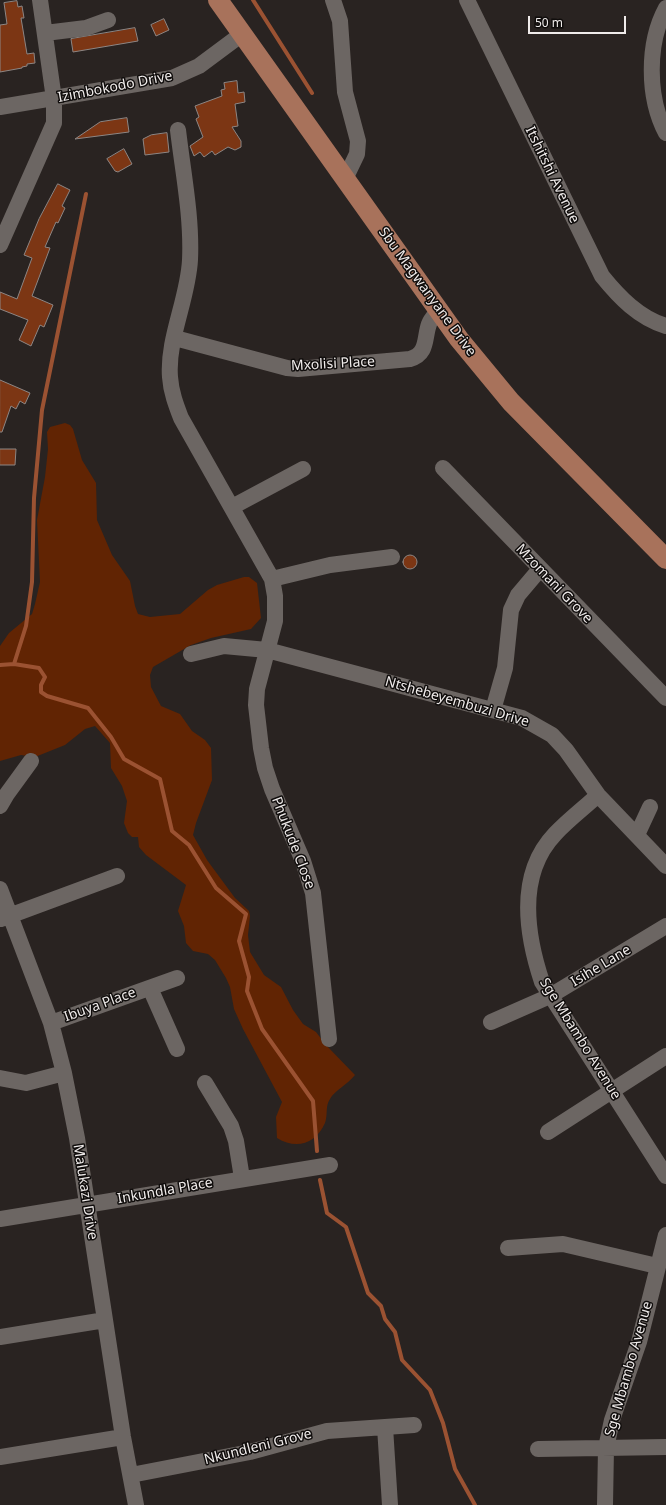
<!DOCTYPE html>
<style>
body{margin:0}
#map{position:relative;width:666px;height:1505px;overflow:hidden;background:#292321;font-family:"Noto Sans",sans-serif}
canvas{display:block}
.scale{position:absolute;left:528px;top:16px;width:98px;height:18px;box-sizing:border-box;border:2px solid #efebea;border-top:0;padding-left:5px;font-size:12px;line-height:14px;white-space:nowrap;color:#efebea;-webkit-text-stroke:3px #100d0c;paint-order:stroke}
</style>
<div id="map">
<canvas width="666" height="1505"></canvas>
<div class="scale">50 m</div>
</div>
<script>
const g = document.querySelector('canvas').getContext('2d');
g.lineJoin = 'round';
function fillPath(path, color) { g.fillStyle = color; g.fill(path, 'evenodd'); }
function stroke(path, color, width, dash) { g.strokeStyle = color; g.lineWidth = width; g.lineCap = dash ? 'butt' : 'round'; g.setLineDash(dash || []); g.stroke(path); }
function drawText(font, color, halo, rows, align = 'center') {
  g.font = font + ' "Noto Sans",sans-serif'; g.lineWidth = 3; g.setLineDash([]); g.textBaseline = 'middle'; g.strokeStyle = halo; g.fillStyle = color; for (const [text, x, y, turn = 0] of rows) {
    g.save(); g.translate(x, y); g.rotate((+turn || 0) * Math.PI / 180); g.textAlign = isNaN(turn) ? turn : align; if (halo) g.strokeText(text, 0, 0); g.fillText(text, 0, 0); g.restore();
  }
}
fillPath(new Path2D(`
 M65 423 70 425 73 429 82 460 96 483 97 520 112 555 130 581 135 606 138 614 150 617 180 614 208 590 217 585 244 577H249L257 583 261 618 251 629 211 638 191 645 153 667 150 675 151 687 161 706 180 714 192 731 205 740 211 748 212 780 196 823 193 835 207 860 235 898 249 911 250 916 248 935 250 952 264 975 281 987 293 1010 303 1024 316 1032 326 1045 355 1075C348 1084 334 1091 330 1099 325 1106 328 1115 325 1123 316 1144 296 1150 277 1138L276 1117 282 1102 243 1029 234 1009 230 987 226 978 215 960 208 954 193 951 186 943 184 926 178 911 186 885 146 855 139 847 138 837H132L128 833 124 823 127 801 122 786 111 768 110 743 95 726 85 729 65 745 35 757 21 755 0 761V646L9 633 32 614 35 604 40 582 37 520 45 477 48 449 47 432 50 427Z`), '#612403');
stroke(new Path2D(`
 M253 0 312 93
 M14 664 26 626 32 582 34 498 42 410 86 194
 M0 665 14 664 39 668 45 677 41 685V692L47 696 88 708 111 737 124 759 160 779 172 831 189 845 216 888 246 914 239 941 249 977 247 991 262 1029 313 1101 317 1151
 M320 1180 327 1213 346 1227 368 1293 381 1306 385 1319 395 1332 402 1360 430 1390 443 1423 455 1469 475 1505`), '#9b5232', 4);
const building = new Path2D(`
 M17 1 18 7 22 6 24 18H21L27 54 34 53 35 63 27 64V66L22 67V68L0 72V25L7 24 4 3Z
 M164 19 169 30 156 36 151 25Z
 M135 28 138 41 73 52 71 39Z
 M237 81 238 93 244 92 245 102 235 104 238 126 232 127 241 141V147L235 150 228 147 215 155 212 151 204 157 200 152 194 156 190 146 203 137 196 119 199 117 195 106 222 96 221 90 225 89 224 83Z
 M127 118 129 132 75 139 100 122Z
 M167 133 169 152 145 155 143 139 151 135Z
 M124 149 132 164 118 172 115 171 107 159Z
 M58 184 70 190 62 206 65 208 58 223 56 222 45 247 50 248 32 296 53 305 44 327 40 325 31 346 19 340 28 320 0 309V292L17 299 32 258 24 255 39 219Z
 M0 380 30 393 25 404 20 401 16 409 11 406 2 432H0Z
 M0 449H16L15 465H0Z
 M403 562a7 7 0 1 1 14 0a7 7 0 1 1-14 0Z`);
fillPath(building, '#7c3614');
stroke(building, '#8d8684', 1);
stroke(new Path2D(`
 M333 0 340 21 345 92 358 141 357 154 345 179
 M467 0 602 276C619 297 639 318 666 326
 M666 8C647 43 647 97 666 133
 M45 33 86 28 108 20
 M0 107 172 78 199 66 242 34
 M178 130C183 173 192 217 190 260 188 299 167 339 170 377 171 392 176 405 181 418L272 579 275 596V621L257 689 256 705 261 748 265 768 272 789 303 861 313 893 329 1039
 M0 245 54 123V99L40 0
 M175 338 287 368 298 369 410 359C428 354 424 338 429 324 431 319 435 315 438 311
 M443 468 666 698
 M232 507 303 469
 M272 579 330 565 392 557
 M191 654 224 646 267 650 522 718 552 735 566 750 598 795 666 866
 M493 710 505 668 511 610 518 595 540 569
 M598 795C584 808 568 820 555 834 517 874 526 934 542 982L666 1176
 M0 806 7 794 31 761
 M637 835 650 807
 M0 889 51 1023 64 1073 77 1138 123 1437 136 1505
 M1 919 117 876
 M150 988 177 1049
 M491 1022 550 996 666 926
 M51 1023 177 978
 M0 1078 26 1083 64 1073
 M205 1083 231 1126 236 1141 242 1178
 M548 1132 666 1056
 M0 1219 330 1165
 M508 1248 563 1244 657 1266
 M0 1337 105 1320
 M385 1427 390 1505
 M538 1449 666 1447
 M0 1457 123 1437
 M131 1475 250 1452 327 1431 414 1425
 M605 1505 606 1448 612 1420 639 1342 666 1235`), '#6c6663', 16);
stroke(new Path2D(`
 M218 0 459 339 511 402 666 559`), '#a8725b', 20);
drawText('14px', '#efebea', '#100d0c', [
 ["Izimbokodo Drive",115,87,-11],
 ["Itshitshi Avenue",552,175,64],
 ["Sbu Magwanyane Drive",427,292,54],
 ["Mxolisi Place",333,364,-3],
 ["Mzomani Grove",554,584,46],
 ["Ntshebeyembuzi Drive",457,702,16],
 ["Phukude Close",293,843,69],
 ["Isihe Lane",601,966,-31],
 ["Ibuya Place",100,1005,-20],
 ["Sge Mbambo Avenue",580,1039,58],
 ["Inkundla Place",165,1191,-10],
 ["Malukazi Drive",85,1192,81],
 ["Sge Mbambo Avenue",629,1369,-74],
 ["Nkundleni Grove",258,1447,-14]
]);
</script>
